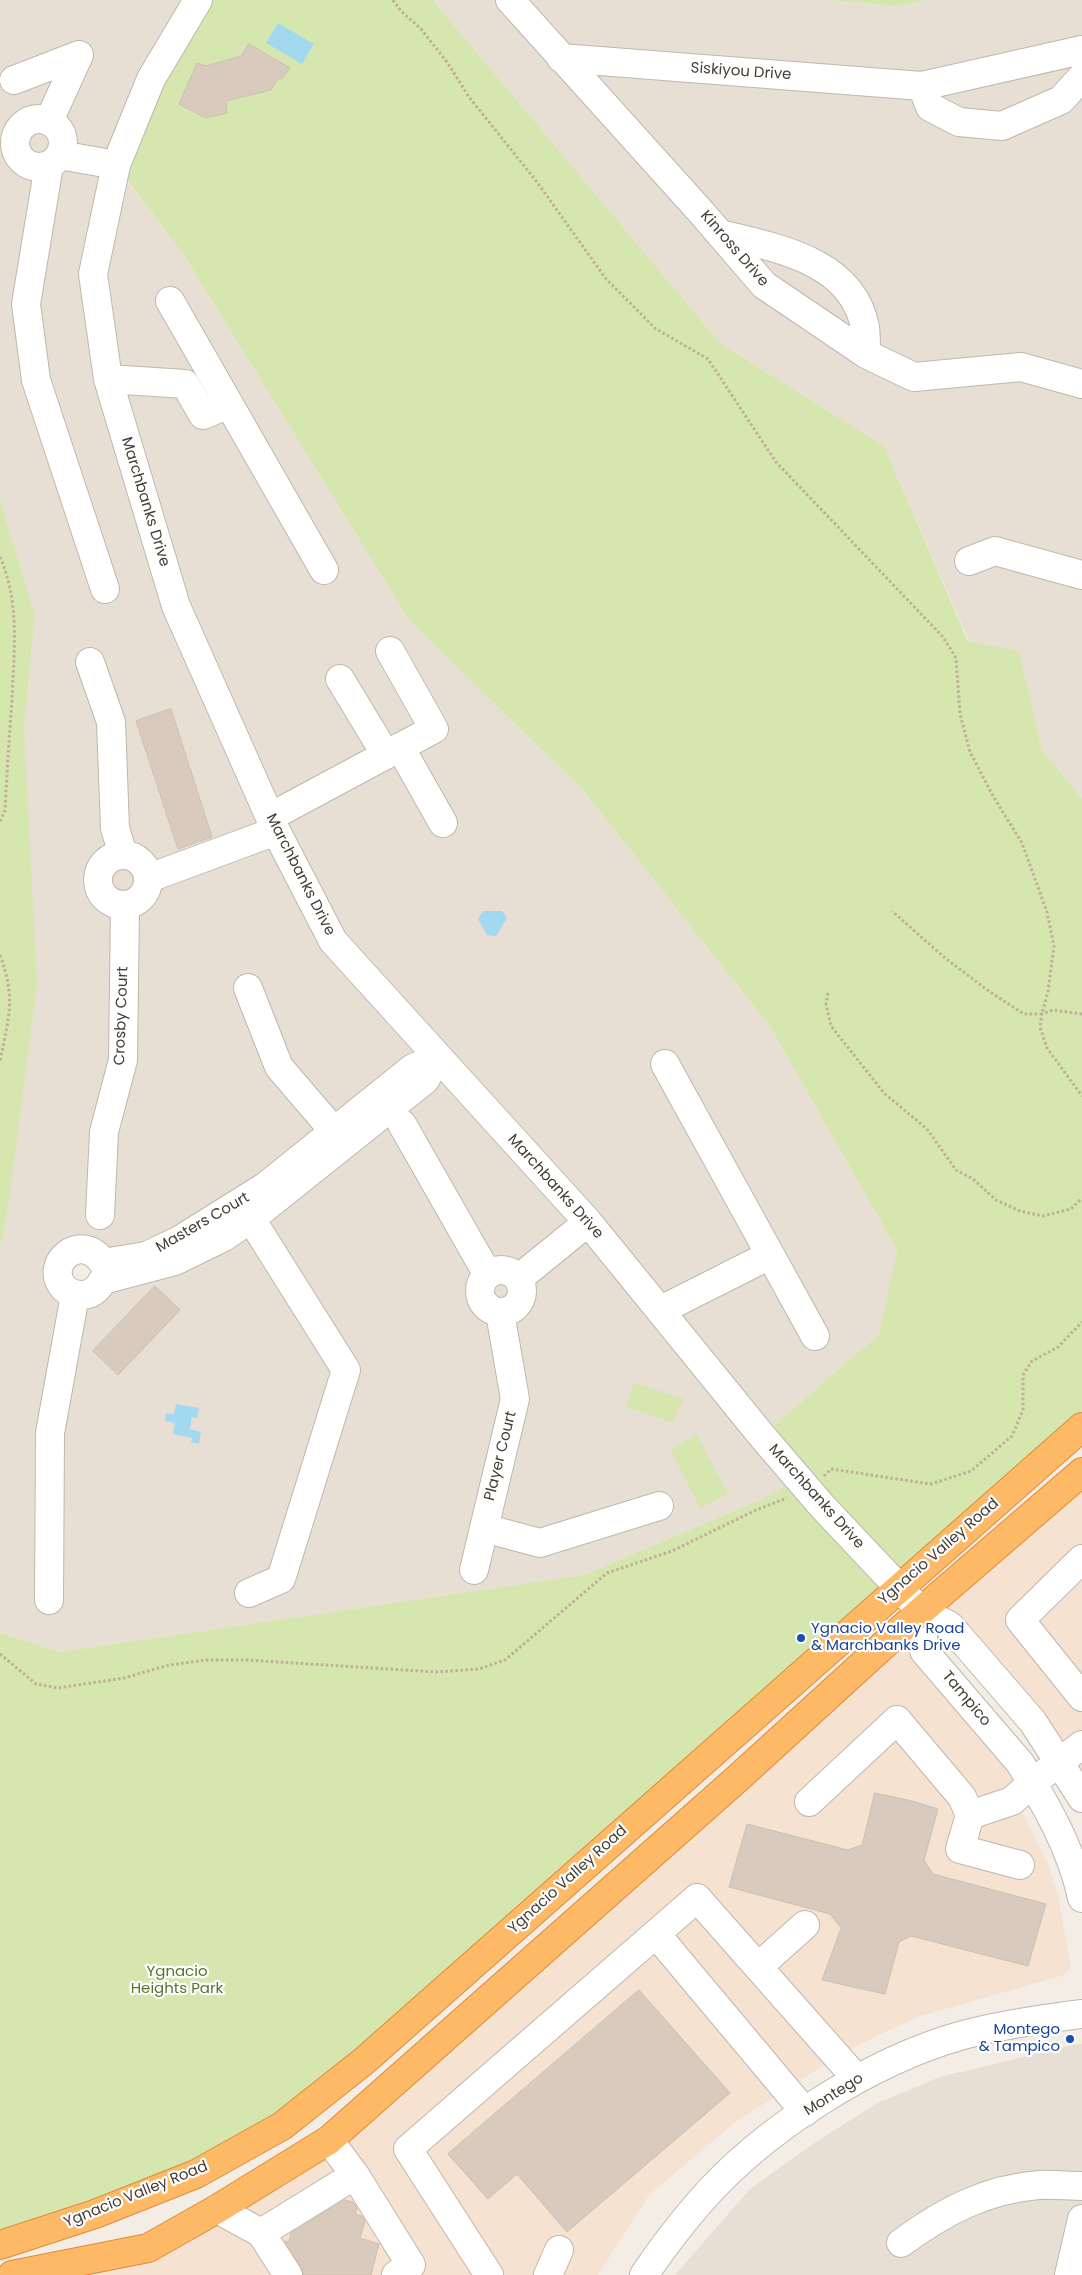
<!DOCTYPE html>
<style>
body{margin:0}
canvas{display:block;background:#f3ede6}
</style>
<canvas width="1082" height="2275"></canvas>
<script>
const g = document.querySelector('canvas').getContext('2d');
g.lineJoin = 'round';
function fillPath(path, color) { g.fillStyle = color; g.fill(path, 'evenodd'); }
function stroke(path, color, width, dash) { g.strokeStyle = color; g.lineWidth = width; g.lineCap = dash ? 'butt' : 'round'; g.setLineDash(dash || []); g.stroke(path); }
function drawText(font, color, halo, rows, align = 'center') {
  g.font = font + ' Poppins,sans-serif'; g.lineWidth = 4.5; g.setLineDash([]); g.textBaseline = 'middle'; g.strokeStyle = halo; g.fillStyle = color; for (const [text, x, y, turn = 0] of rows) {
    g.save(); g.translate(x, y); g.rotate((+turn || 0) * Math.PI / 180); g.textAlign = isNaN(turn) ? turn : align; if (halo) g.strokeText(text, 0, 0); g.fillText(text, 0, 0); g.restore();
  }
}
fillPath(new Path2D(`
 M0 0H198L116 166 185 257 409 620 582 789 771 1028 897 1250 879 1334 762 1436 800 1480 755 1502 584 1575 60 1652 0 1633V1249L8 1208 24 728 35 615 0 499ZM178 1241 69 1292 74 1250 99 1257Z
 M433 0H828L895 6 926 0H1082V799L1042 750 1019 652 969 641 884 446 720 343Z
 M1082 2044V2275H675L751 2188 819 2140 878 2103 940 2077 1073 2045Z`), '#e7dfd4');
fillPath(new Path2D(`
 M1082 1472V1798L1033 1722 950 1626 921 1612 924 1651 1020 1763 1010 1787 1049 1865 1058 1896 1071 1967 1064 1975 917 2017 844 2052 734 2123 649 2195 598 2275H12L148 2248 217 2209 329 2140 738 1778 921 1611Z`), '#f5e2d1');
fillPath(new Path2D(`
 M198 0H433L720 343 884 446 968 641 1019 651 1042 750 1082 799V1427L282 2126 0 2245V1633L60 1652 584 1575 755 1502 799 1480 762 1436 879 1334 897 1250 771 1028 582 789 409 620 185 257 116 165Z
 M828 0H926L895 6Z
 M0 499 35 615 24 728 37 984 8 1208 0 1249Z
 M634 1383 684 1399 682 1406H679L673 1423 626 1407Z
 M697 1435 728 1494 700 1508 670 1449Z`), '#d5e7ae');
fillPath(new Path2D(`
 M278 23 314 44 302 64 266 43Z
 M483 911H502L507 918 496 936 487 935 478 919Z
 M176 1404 199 1408 197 1418 192 1417 190 1429 201 1432 199 1444 191 1442 192 1438 173 1434 175 1423 165 1421 166 1413 174 1414Z`), '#a2d9f0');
const building = new Path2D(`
 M249 44 290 68 282 79 278 78 271 90 226 101 227 113 206 118 179 104 197 63 206 66 241 56Z
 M171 709 212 837 178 849 136 721Z
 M155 1286 180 1310 118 1375 93 1351Z
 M875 1793 912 1801 938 1809 924 1860 933 1874 1046 1904 1028 1966 911 1936 899 1942 885 1994 822 1980 841 1928 830 1914 729 1887 747 1824 848 1850 862 1845Z
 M639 1990 730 2093 567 2232 517 2174 488 2199 448 2154Z
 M345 2200 353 2202 357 2208 355 2214 362 2216 365 2221 360 2238 379 2244 371 2275H304L301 2267 285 2241 289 2242 291 2233Z`);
fillPath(building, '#d8cbbe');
stroke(building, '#cfbfaf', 1);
const minor = new Path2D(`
 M198 0 151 79 116 165 93 274 108 379 176 606 276 831 333 941 588 1222 762 1436 822 1506 921 1611 950 1626 1033 1722 1082 1798
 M510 0 701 212 764 285 866 354 914 377 1021 367 1082 384
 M561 58 922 86 1082 50
 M14 80 79 55 49 121
 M922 86 930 107 959 122 1002 126 1061 100 1082 77
 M15 143a24 24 0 1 1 48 0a24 24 0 1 1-48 0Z
 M60 155 116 165
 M49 165 26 304 36 380 105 589
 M720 234C776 248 852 260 865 327 866 335 866 345 866 354
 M170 301 229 404
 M108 379 185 384 203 415 229 404 324 570
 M969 561 995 551 1082 575
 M90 662 111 722 115 828 123 855
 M340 679 386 755
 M400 747 443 823
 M270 817 434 729 390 651
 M98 880a25 25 0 1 1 50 0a25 25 0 1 1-50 0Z
 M149 878 276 831
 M248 988 279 1067 333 1130 340 1147
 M437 1058 425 1080 252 1218 222 1238 175 1261 103 1280C98 1289 92 1295 82 1295 75 1295 69 1293 64 1288 42 1264 82 1230 103 1263L146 1256 178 1241 266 1186 413 1068Z
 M665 1064 815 1336
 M402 1124 488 1275
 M241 1203 346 1370 281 1579 249 1593
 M100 1215 104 1132 123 1060 125 906
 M480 1291a21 21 0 1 1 42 0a21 21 0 1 1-42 0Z
 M518 1279 588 1222
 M661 1310 770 1255
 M484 1528 540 1543 659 1506
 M1082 1559 1020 1620 1082 1697
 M474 1570 515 1399 500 1313
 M49 1600 50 1433 75 1295
 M921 1611 924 1651 1020 1763C1046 1804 1072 1850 1082 1898
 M809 1802 897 1720 962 1797 970 1815 1012 1801 1032 1783 1082 1745
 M970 1815 960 1849 1020 1865
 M656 1934 805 2112
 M758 1967 805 1925
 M329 2140 355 2175
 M217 2209 261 2233 288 2275
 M261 2233 355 2175 411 2265 396 2275
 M901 2243C943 2212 986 2189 1039 2185 1053 2184 1068 2186 1082 2186
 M489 2275 408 2149 697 1898 857 2079
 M548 2275 559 2250
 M644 2275C661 2250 679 2226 699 2203 762 2130 870 2061 963 2035 1002 2025 1042 2019 1082 2014
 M1069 2275 1082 2219`);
const highway = new Path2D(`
 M0 2245 95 2214 196 2174 282 2126 364 2061 1082 1427
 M12 2275 148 2248 217 2209 329 2140 738 1778 921 1611 1082 1472`);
stroke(minor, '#c1b7ac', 30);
stroke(highway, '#dd8c36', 30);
stroke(new Path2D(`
 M393 0 401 11 421 29 447 62 469 97 537 182 606 279 656 329 708 359 776 462 943 637 956 658 960 714 970 752 993 796 1022 843 1047 912 1054 946 1048 991 1042 1014H1024L990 992 945 958 892 911
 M0 557C20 602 14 651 12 700 9 737 7 773 5 810L0 822
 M0 955C16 998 9 1017 0 1061
 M828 993 826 1004 831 1026 884 1093 927 1129 956 1170 973 1179 996 1200 1020 1211 1043 1216 1071 1209 1082 1198
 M1082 1014 1053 1010 1042 1014 1040 1027 1047 1048 1082 1096
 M824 1476 831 1469 931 1484 971 1471 1012 1436 1023 1410V1375L1032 1361 1058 1347 1082 1322
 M0 1654 36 1684 58 1688 124 1678 169 1665 206 1660H247L436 1672 479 1669 505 1660 607 1573 672 1551 756 1510 787 1498`), '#c0ae9a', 3, [2.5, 2.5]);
stroke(minor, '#fff', 28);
stroke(highway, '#feb966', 28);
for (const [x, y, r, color] of [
 [801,1638,5,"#1a4fb4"],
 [1070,2039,5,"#1a4fb4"]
]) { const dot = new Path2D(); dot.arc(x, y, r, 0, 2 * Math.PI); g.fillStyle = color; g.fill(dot); stroke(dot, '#fff', 2); }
drawText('15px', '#463d35', '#fff', [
 ["Siskiyou Drive",741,72,4],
 ["Kinross Drive",734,249,49],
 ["Marchbanks Drive",145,502,73],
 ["Marchbanks Drive",300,875,63],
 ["Crosby Court",122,1016,-88],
 ["Marchbanks Drive",555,1187,48],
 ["Masters Court",203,1223,-30],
 ["Player Court",501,1456,-76],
 ["Marchbanks Drive",816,1497,48],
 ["Ygnacio Valley Road",939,1552,-41],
 ["Tampico",966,1699,50],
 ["Ygnacio Valley Road",568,1880,-42],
 ["Montego",834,2095,-32],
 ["Ygnacio Valley Road",136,2195,-22]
]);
drawText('15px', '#164399', '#fff', [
 ["Ygnacio Valley Road",811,1629],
 ["& Marchbanks Drive",811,1646],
 ["Montego",1060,2030,"right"],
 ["& Tampico",1060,2047,"right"]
], 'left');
drawText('15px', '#507729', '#fff', [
 ["Ygnacio",177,1972],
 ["Heights Park",177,1989]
]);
</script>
